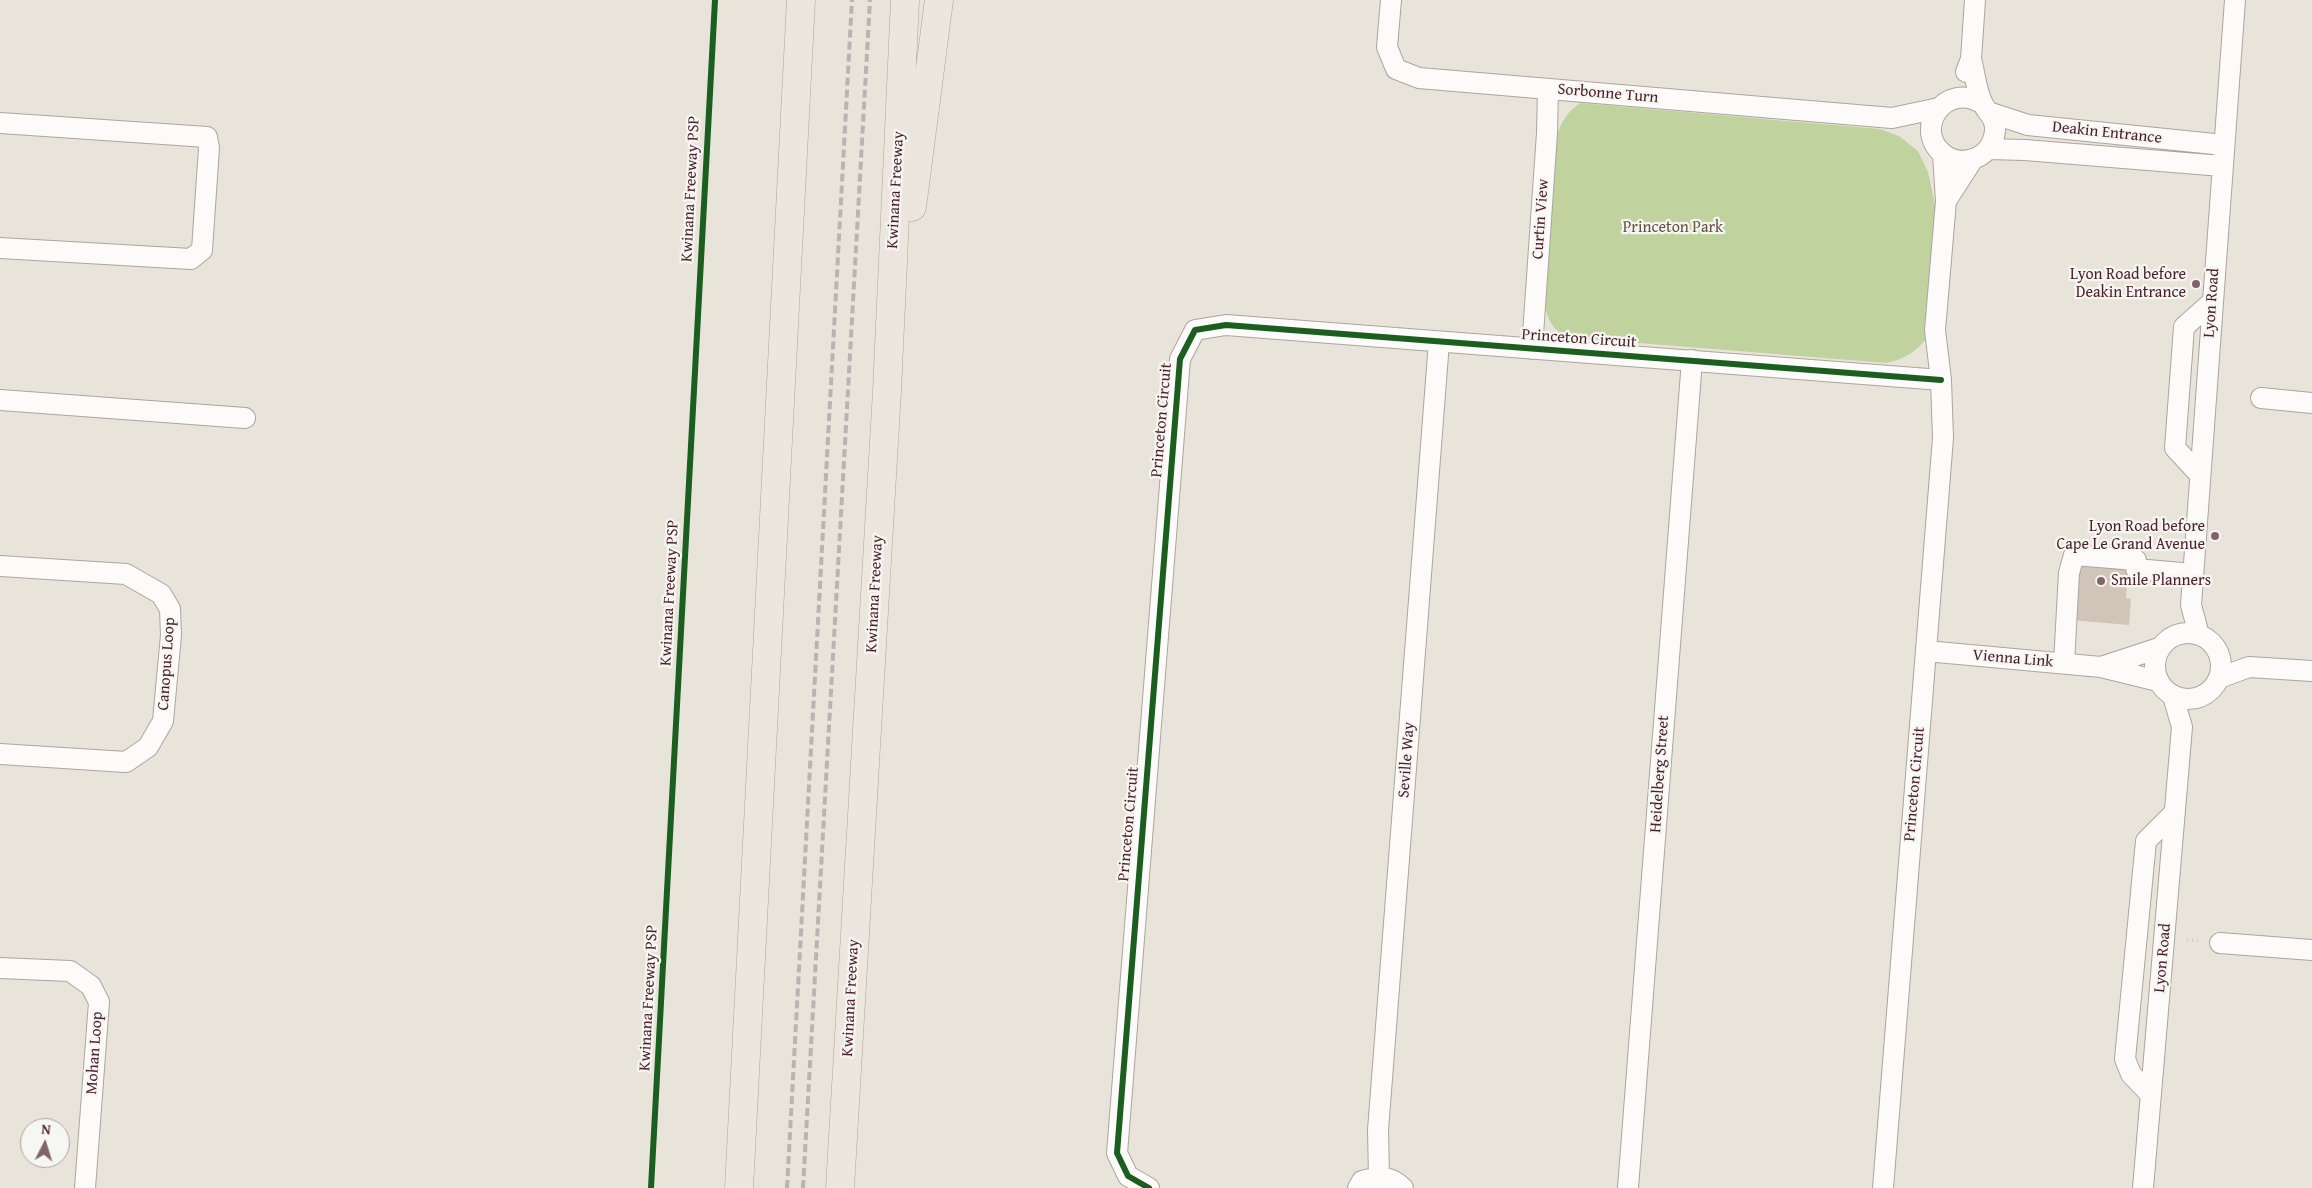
<!DOCTYPE html>
<style>
body{margin:0}
#map{position:relative;width:2312px;height:1188px;overflow:hidden;background:#e9e4d9;font-family:"Gentium Book Plus",serif}
canvas{display:block}
.north{position:absolute;left:20px;top:1118px;width:50px;height:50px;box-sizing:border-box;background:#f6f6f2;border:1px solid #b1a0a2;border-radius:50%;rotate:5deg;font-size:14px;font-weight:700;line-height:20px;text-align:center;color:#4a1f2b}
.north::after{content:'';display:block;margin:auto;width:18px;height:22px;background:#826468;clip-path:polygon(50% 0,100% 100%,50% 72%,0 100%)}
</style>
<div id="map">
<canvas width="2312" height="1188"></canvas>
<div class="north">N</div>
</div>
<script>
const g = document.querySelector('canvas').getContext('2d');
g.lineJoin = 'round';
function fillPath(path, color) { g.fillStyle = color; g.fill(path, 'evenodd'); }
function stroke(path, color, width, dash) { g.strokeStyle = color; g.lineWidth = width; g.lineCap = dash ? 'butt' : 'round'; g.setLineDash(dash || []); g.stroke(path); }
function drawText(font, color, halo, rows, align = 'center') {
  g.font = font + ' "Gentium Book Plus",serif'; g.lineWidth = 4.5; g.setLineDash([]); g.textBaseline = 'middle'; g.strokeStyle = halo; g.fillStyle = color; for (const [text, x, y, turn = 0] of rows) {
    g.save(); g.translate(x, y); g.rotate((+turn || 0) * Math.PI / 180); g.textAlign = isNaN(turn) ? turn : align; if (halo) g.strokeText(text, 0, 0); g.fillText(text, 0, 0); g.restore();
  }
}
fillPath(new Path2D(`
 M1580 103 1880 129 1899 136 1918 151 1928 172 1936 209 1926 339C1914 353 1905 359 1886 363L1565 337C1552 327 1547 320 1545 304L1557 135C1562 121 1567 112 1580 103Z`), '#c0d39f');
fillPath(new Path2D(`
 M2078 559 2128 564 2126 598 2131 599 2129 625 2071 620Z`), '#d1c4b8');
const minor = new Path2D(`
 M1391 0 1387 47 1396 69 1419 78 1892 118 1939 108
 M1971 59C1975 73 1976 91 1983 104 1988 114 1996 118 1995 131 1994 143 1987 153 1976 158 1966 162 1955 162 1946 156 1910 132 1945 79 1983 104
 M1966 72 1971 59 1975 0
 M1991 113 2028 125 2224 145
 M0 123 207 137 209 148 202 250 191 259 0 248
 M1988 149 2025 150 2222 166
 M1946 201 1973 159
 M1532 349 1547 133 1548 89
 M2261 398 2312 403
 M0 400 245 418
 M2200 475 2175 448 2184 327 2212 302
 M0 566 126 574 161 594 170 609 171 635 163 721 148 747 126 762 0 754
 M2155 666a33 33 0 1 1 66 0a33 33 0 1 1-66 0Z
 M2199 635 2191 605 2235 0
 M1926 651 2101 667 2158 681
 M2064 663 2069 573 2074 555 2136 560V569L2193 574
 M2101 667 2159 648
 M2219 678 2249 667 2312 671
 M2220 943 2312 950
 M0 968 70 971 91 986 99 1002 85 1188
 M2151 1095 2131 1074 2125 1059 2146 841 2175 812
 M1379 1177 1378 1130 1439 342
 M1149 1188 1128 1176 1117 1153 1180 359 1195 330 1226 325 1941 380
 M1358 1188 1362 1181C1378 1177 1391 1175 1403 1188
 M1628 1188 1692 360
 M1883 1188 1943 438 1941 380 1935 330 1946 201 1943 154
 M2143 1188 2182 727 2173 696`);
const highway = new Path2D(`
 M912 207 939 0
 M739 1188 801 0
 M840 1188 887 391 905 0`);
stroke(minor, '#aca49f', 22);
stroke(highway, '#aca49f', 29);
stroke(new Path2D(`
 M2187 940 2201 941`), '#cfcac8', 3, [1, 4]);
stroke(minor, '#fcfbf9', 20);
stroke(highway, '#ede6de', 28);
stroke(new Path2D(`
 M787 1188 852 0
 M803 1188 870 0`), '#b9b4b4', 4, [8, 4]);
stroke(new Path2D(`
 M651 1188 715 0
 M1149 1188 1128 1176 1117 1153 1180 359 1195 330 1226 325 1941 380`), '#1b5e20', 6);
for (const [x, y, r, color] of [
 [2196,284,5,"#826468"],
 [2215,536,5,"#826468"],
 [2101,581,5,"#826468"]
]) { const dot = new Path2D(); dot.arc(x, y, r, 0, 2 * Math.PI); g.fillStyle = color; g.fill(dot); stroke(dot, '#f6f6f2', 2); }
drawText('16px', '#4a1f2b', '#f6f6f2', [
 ["Sorbonne Turn",1608,94,5],
 ["Deakin Entrance",2107,133,6],
 ["Kwinana Freeway PSP",691,189,-87],
 ["Kwinana Freeway",896,190,-87],
 ["Curtin View",1541,219,-86],
 ["Lyon Road",2212,303,-86],
 ["Princeton Circuit",1579,339,4],
 ["Princeton Circuit",1162,420,-85],
 ["Kwinana Freeway PSP",670,593,-87],
 ["Kwinana Freeway",875,594,-87],
 ["Vienna Link",2013,659,5],
 ["Canopus Loop",167,664,-86],
 ["Seville Way",1407,760,-86],
 ["Heidelberg Street",1660,774,-86],
 ["Princeton Circuit",1915,784,-85],
 ["Princeton Circuit",1129,824,-85],
 ["Lyon Road",2163,958,-85],
 ["Kwinana Freeway PSP",649,998,-87],
 ["Kwinana Freeway",851,998,-87],
 ["Mohan Loop",95,1053,-86]
]);
drawText('16px', '#64513f', '#f6f6f2', [
 ["Princeton Park",1673,228]
]);
drawText('16px', '#4a1f2b', '#f6f6f2', [
 ["Lyon Road before",2186,275],
 ["Deakin Entrance",2186,293],
 ["Lyon Road before",2205,527],
 ["Cape Le Grand Avenue",2205,545],
 ["Smile Planners",2111,581,"left"]
], 'right');
</script>
